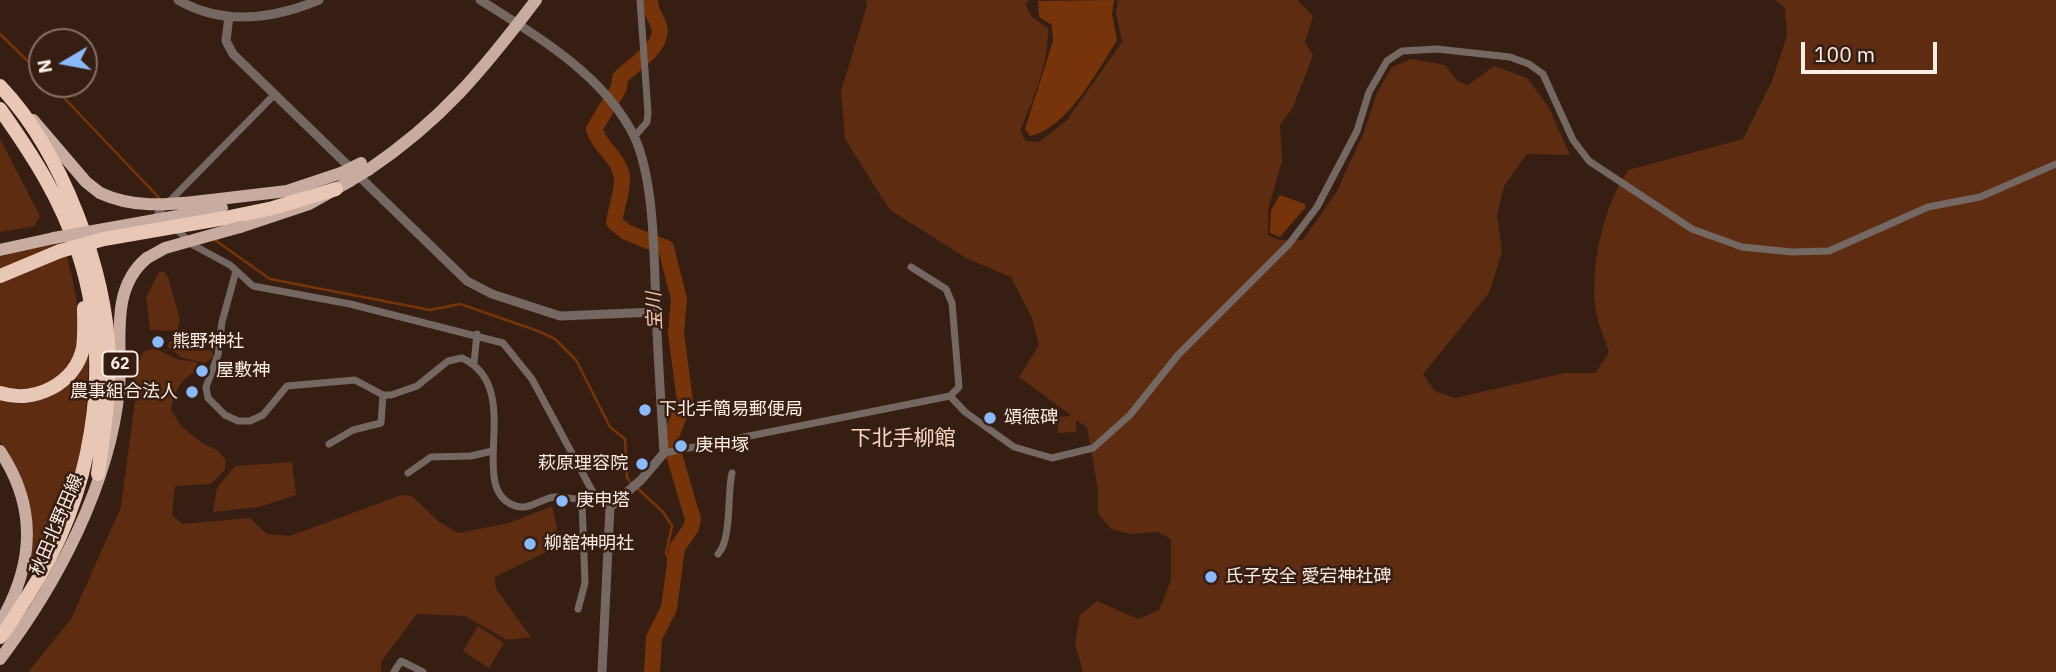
<!DOCTYPE html>
<meta charset="utf-8">
<style>
body{margin:0}
#map{position:relative;width:2056px;height:672px;overflow:hidden;background:#361e12;font-family:"IBM Plex Sans",sans-serif}
canvas{display:block}
.north{position:absolute;left:28px;top:28px;width:70px;height:70px;box-sizing:border-box;background:#361e12;border:2px solid #867166;border-radius:50%;rotate:260deg;font-size:19px;font-weight:700;line-height:28px;text-align:center;color:#feede5}
.north::after{content:'';display:block;margin:auto;width:24px;height:32px;background:#8bbafc;clip-path:polygon(50% 0,100% 100%,50% 72%,0 100%)}
.scale{position:absolute;left:1801px;top:42px;width:136px;height:32px;box-sizing:border-box;border:4px solid #feede5;border-top:0;padding-left:9px;font-size:21px;line-height:24px;white-space:nowrap;color:#feede5;-webkit-text-stroke:5px #361e12;paint-order:stroke}
</style>
<div id="map">
<canvas width="2056" height="672"></canvas>
<div class="north">N</div>
<div class="scale">100 m</div>
</div>
<script>
const g = document.querySelector('canvas').getContext('2d');
g.lineJoin = 'round';
function fillPath(path, color) { g.fillStyle = color; g.fill(path, 'evenodd'); }
function stroke(path, color, width, dash) { g.strokeStyle = color; g.lineWidth = width; g.lineCap = dash ? 'butt' : 'round'; g.setLineDash(dash || []); g.stroke(path); }
function drawText(font, color, halo, rows, align = 'center') {
  g.font = font + ' "IBM Plex Sans","Noto Sans JP",sans-serif'; g.lineWidth = 5; g.setLineDash([]); g.textBaseline = 'middle'; g.strokeStyle = halo; g.fillStyle = color; for (const [text, x, y, turn = 0] of rows) {
    g.save(); g.translate(x, y); g.rotate((+turn || 0) * Math.PI / 180); g.textAlign = isNaN(turn) ? turn : align; if (halo) g.strokeText(text, 0, 0); g.fillText(text, 0, 0); g.restore();
  }
}
fillPath(new Path2D(`
 M866 0H1030L1025 4 1032 17 1048 28C1049 64 1033 99 1020 131L1026 141 1039 142 1067 120 1122 42 1116 13 1118 0H1297L1313 16 1305 43 1313 55 1293 107 1280 125 1282 161 1268 210V235L1279 240H1303L1337 191 1364 132 1377 93 1392 67 1411 59 1445 65 1457 81 1468 85 1494 66 1527 78 1548 106 1570 155 1527 154 1504 186 1497 215 1502 252 1489 293 1423 374 1435 391 1455 398 1565 373H1595L1609 353C1605 339 1598 325 1596 311 1589 268 1604 205 1628 170L1743 139 1772 81 1787 36 1785 8 1775 0H2056V672H1083L1075 644 1080 615 1097 601 1138 619 1159 610 1171 580V539L1157 532 1130 534 1111 529 1098 513V490L1087 427 1076 420V432L1058 433V417L1072 416 1019 377 1039 345 1032 318 1011 277 968 259 890 210 845 139 841 91 867 6Z
 M0 139 40 216 34 226 0 232Z
 M53 241 55 246 0 269V257Z
 M66 253C78 298 98 377 32 391 23 393 10 389 0 388V282Z
 M159 272H164L168 277 180 320 177 331 150 330 146 297Z
 M90 338 84 443 71 492 42 563 31 559 33 531 27 496 0 441V398C60 396 69 400 90 338Z
 M177 340 180 347 190 351 211 350 215 357 204 363 181 357 168 347 169 342Z
 M154 348 179 360 193 361 204 367C183 377 176 386 171 410L181 426 202 443 217 450 225 459V470L211 484 175 486 172 515 182 524 250 518 267 534 290 536 401 495 412 496 438 521 458 533 509 523 552 506 557 528 548 551 495 577 496 589 531 637 507 640 465 616 417 614 381 662V672H28L71 619 121 507 135 401V372L143 352Z
 M292 462 296 495 259 507 213 512 217 488 235 466Z
 M478 626 504 643 489 668 463 651Z`), '#5e2c10');
fillPath(new Path2D(`
 M1114 0 1112 14 1117 40C1098 70 1067 129 1030 136L1025 129 1053 41 1052 25 1039 17 1038 1Z
 M1280 195 1305 204V208L1280 237 1270 233 1271 210Z`), '#77340a');
stroke(new Path2D(`
 M0 34 42 75
 M51 84 162 201
 M215 240 270 279 430 310 460 304 538 331 555 339 576 360 610 427 625 439 627 478 631 483
 M636 487 663 512 672 526 666 553 673 571`), '#77340a', 2.5);
stroke(new Path2D(`
 M650 0C649 11 656 16 659 26 665 47 632 65 620 78L619 88 594 129C599 147 619 157 622 177 623 190 616 209 614 222L626 232 666 248 679 299 676 333 685 401 671 436 675 458 693 519 691 528 677 548 669 608 654 638 652 672`), '#77340a', 16);
stroke(new Path2D(`
 M634 137 647 122 648 113 640 0
 M165 219 158 213 274 95
 M174 227 193 245 230 265 253 286 350 304 503 343 532 379 596 498
 M236 271 222 322 218 355 206 387 208 398 225 415 238 421H250L263 415 287 386 355 380 383 395H391L417 386 448 361 462 358C526 387 466 486 513 505 527 512 540 499 554 497 570 496 580 503 596 498L610 507
 M474 363 477 334
 M950 396 965 412 1014 447 1052 458 1093 448 1130 415 1178 355 1289 244 1317 207 1357 131 1369 92 1387 61 1402 51 1437 49 1510 57 1529 64 1543 74 1573 140 1589 161 1692 229 1742 247 1792 252 1829 251 1928 207 1980 197 2056 164
 M329 444 353 430 381 423 383 395
 M664 453 950 396 959 387 952 303 946 289 911 267
 M408 473 431 457 471 456 492 451
 M718 554C732 540 727 493 732 473
 M578 609 585 583 582 502
 M394 672 401 661 423 672`), '#756862', 7);
stroke(new Path2D(`
 M178 0C223 26 273 19 319 0
 M480 0C536 35 604 75 634 136 655 180 654 261 656 310 658 358 661 405 664 453L641 480 610 507 602 672
 M229 16 226 41 233 54 467 281 492 294 560 316 656 312`), '#756862', 9);
stroke(new Path2D(`
 M33 120 86 182 100 193
 M368 170C442 120 483 70 536 0
 M211 200 287 191 341 173
 M240 227 309 204 350 181
 M0 250 54 238
 M0 451C38 508 34 565 0 623
 M0 659C57 584 110 484 119 389 123 345 108 290 147 258`), '#c7ac9f', 12);
stroke(new Path2D(`
 M0 86C62 151 106 269 109 358 110 397 103 436 98 474
 M0 109C32 154 61 199 78 252 116 367 92 498 27 597 18 610 11 625 0 637
 M225 218 273 208 336 189
 M0 276 60 251
 M0 393C34 404 75 384 83 348 85 336 84 320 84 308`), '#e8c7b7', 14);
stroke(new Path2D(`
 M341 173 361 163
 M350 181 368 170
 M100 193C137 210 172 204 211 200
 M54 238 222 208
 M147 258 165 248 240 227`), '#c7ac9f', 12);
stroke(new Path2D(`
 M60 251 104 239 225 218`), '#e8c7b7', 14);
for (const [x, y, r, color] of [
 [158,342,7,"#8bbafc"],
 [202,371,7,"#8bbafc"],
 [192,392,7,"#8bbafc"],
 [645,410,7,"#8bbafc"],
 [990,418,7,"#8bbafc"],
 [681,446,7,"#8bbafc"],
 [642,464,7,"#8bbafc"],
 [562,501,7,"#8bbafc"],
 [530,544,7,"#8bbafc"],
 [1211,577,7,"#8bbafc"]
]) { const dot = new Path2D(); dot.arc(x, y, r, 0, 2 * Math.PI); g.fillStyle = color; g.fill(dot); stroke(dot, '#361e12', 2.5); }
for (const [x, y, w] of [
 [120,364,35]
]) { const box = new Path2D(); box.roundRect(x - w / 2, y - 12.5, w, 25, 5); g.fillStyle = '#361e12'; g.fill(box); stroke(box, '#feede5', 2); }
drawText('bold 16px', '#feede5', null, [
 ["62",120,364]
]);
drawText('18px', '#feede5', '#361e12', [
 ["熊野神社",172,342],
 ["屋敷神",216,371],
 ["農事組合法人",178,392,"right"],
 ["下北手簡易郵便局",659,410],
 ["頌徳碑",1004,418],
 ["庚申塚",695,446],
 ["萩原理容院",628,464,"right"],
 ["庚申塔",576,501],
 ["柳舘神明社",544,544],
 ["氏子安全 愛宕神社碑",1225,577]
], 'left');
drawText('18px', '#feede5', '#361e12', [
 ["秋田北野田線",57,525,-67]
]);
drawText('italic 19px', '#f2c8b4', '#361e12', [
 ["宝川",655,311,-92]
]);
drawText('21px', '#f6d5c5', '#361e12', [
 ["下北手柳館",903,439]
]);
</script>
